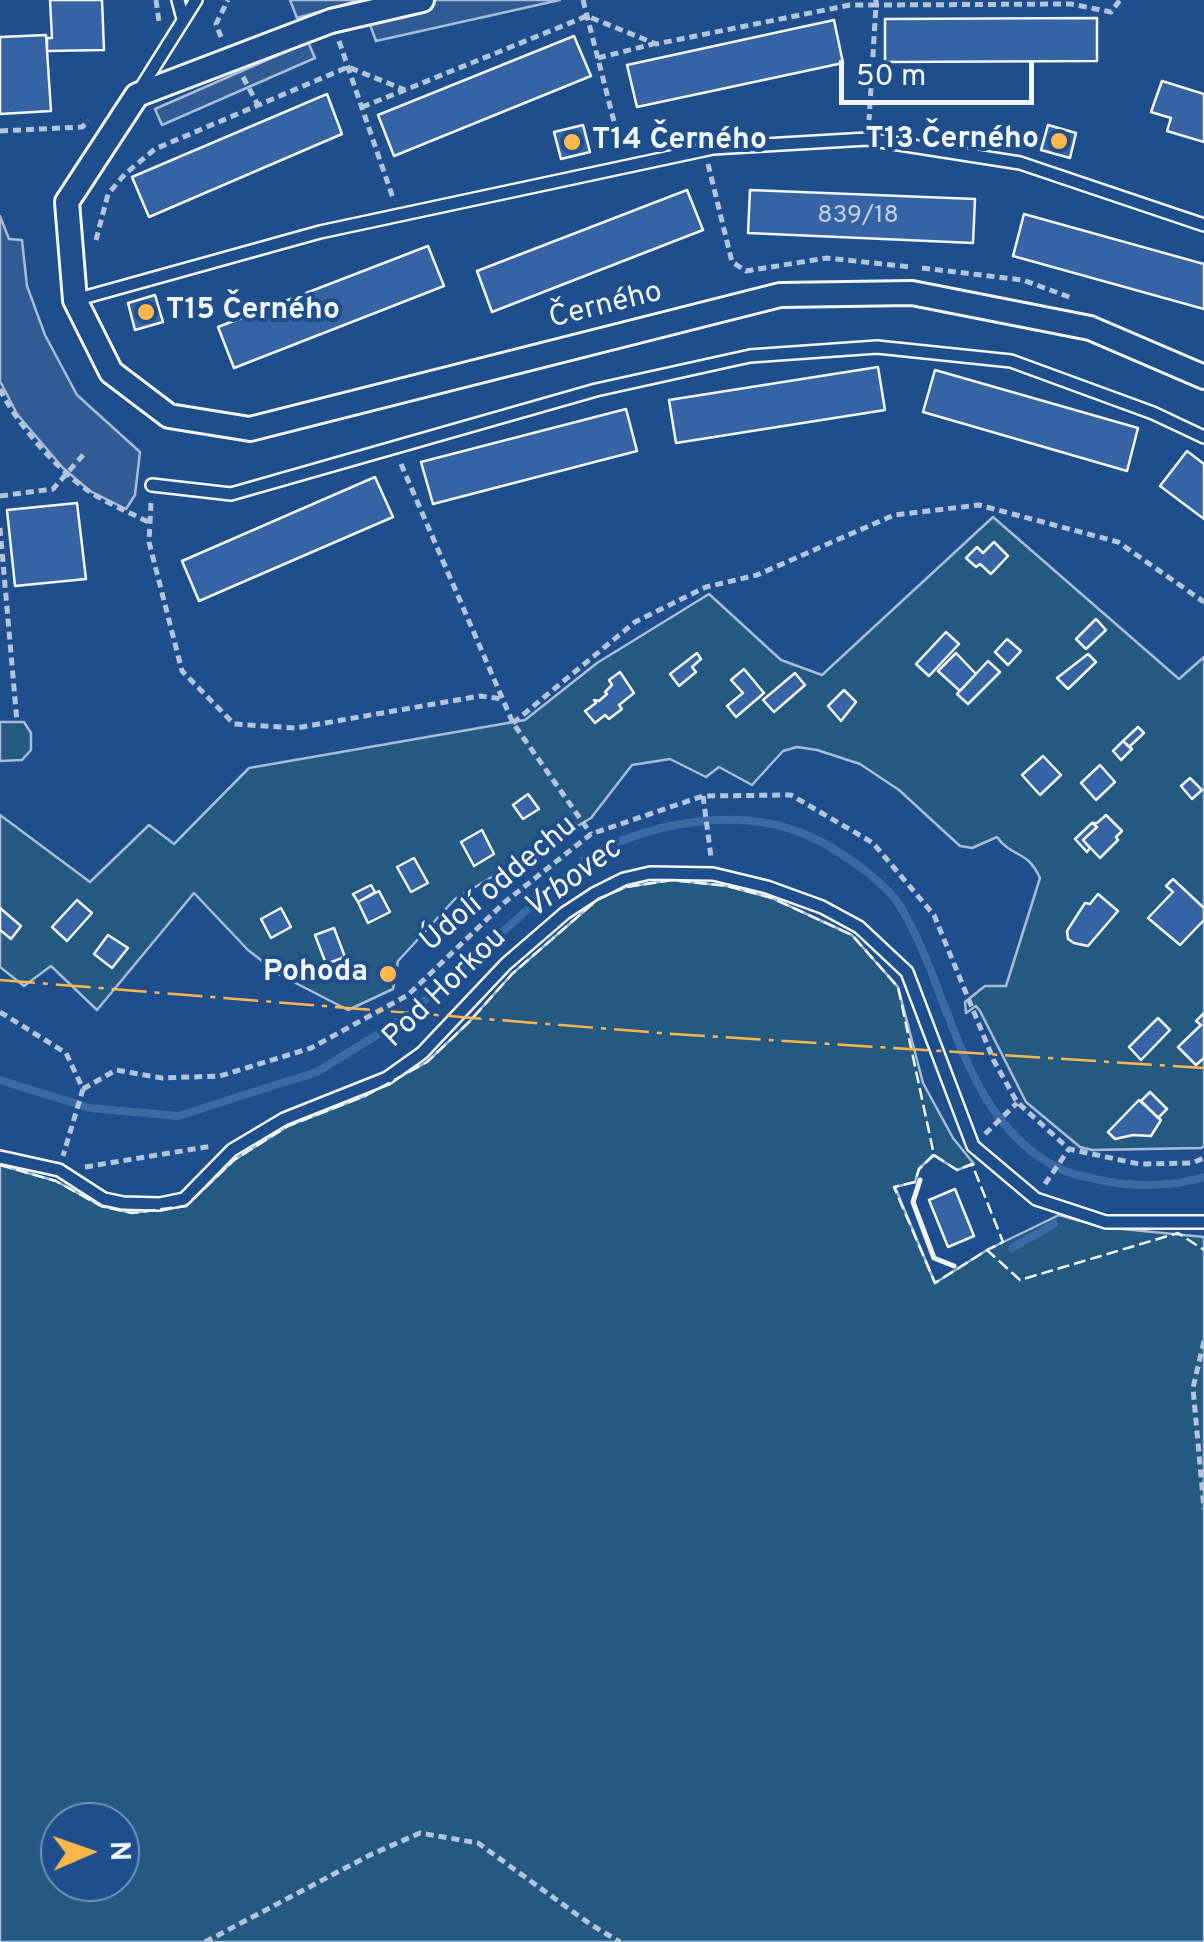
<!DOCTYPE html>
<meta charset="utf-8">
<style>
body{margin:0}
#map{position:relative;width:1204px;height:1942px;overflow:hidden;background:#1f4e8c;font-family:Overpass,sans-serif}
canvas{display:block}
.north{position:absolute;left:40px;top:1802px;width:100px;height:100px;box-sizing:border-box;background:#1f4e8c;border:2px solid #7391ba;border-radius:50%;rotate:88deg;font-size:28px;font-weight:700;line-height:40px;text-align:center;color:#f2f6ff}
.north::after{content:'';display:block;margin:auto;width:35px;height:45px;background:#ffb74d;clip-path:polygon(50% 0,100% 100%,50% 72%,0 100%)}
.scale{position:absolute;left:839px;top:60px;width:195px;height:45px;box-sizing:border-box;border:5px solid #f2f6ff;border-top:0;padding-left:12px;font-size:30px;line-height:35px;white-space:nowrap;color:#f2f6ff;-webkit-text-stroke:8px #1f4e8c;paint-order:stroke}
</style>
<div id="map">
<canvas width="1204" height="1942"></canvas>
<div class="north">N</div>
<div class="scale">50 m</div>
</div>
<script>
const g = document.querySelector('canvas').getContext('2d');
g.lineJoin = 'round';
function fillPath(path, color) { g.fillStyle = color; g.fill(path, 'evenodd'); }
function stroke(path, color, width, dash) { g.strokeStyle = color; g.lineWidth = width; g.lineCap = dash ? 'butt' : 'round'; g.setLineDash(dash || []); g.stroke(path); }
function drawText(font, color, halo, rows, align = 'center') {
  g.font = font + ' Overpass,sans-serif'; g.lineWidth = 8; g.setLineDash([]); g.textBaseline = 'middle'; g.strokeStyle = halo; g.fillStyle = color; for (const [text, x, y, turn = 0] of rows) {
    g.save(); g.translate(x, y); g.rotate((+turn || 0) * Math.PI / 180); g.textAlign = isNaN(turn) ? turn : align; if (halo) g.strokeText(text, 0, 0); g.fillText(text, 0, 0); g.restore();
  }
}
const green = new Path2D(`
 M993 517 1179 679 1204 657V1146L1201 1148 1092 1150 1080 1147 1026 1102 980 1011 976 1006 966 1013 965 1002 985 986H1006L1040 878C1027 849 1013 859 997 837L972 848 960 846 899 790 860 764 817 750 797 747 783 751 752 785 719 767 706 777 670 759 632 765 591 818 455 899 398 961 393 989 348 1010 280 975 248 950 194 893 97 1010 51 966 24 986 0 967V815L90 882 149 825 174 844 249 768 525 720 597 663 709 594 781 660 822 675Z
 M0 722H24L31 733V750L22 760 0 761Z
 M672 880 727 886 772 898 852 935 898 987 923 1083 953 1138 974 1164 957 1170 933 1155 919 1169 915 1182 895 1187 935 1283 987 1250 1059 1215 1102 1227 1204 1237V1942H0V1165L56 1181 101 1206 132 1213 186 1206 234 1160 288 1126 365 1096 427 1062 469 1022 512 974 598 899 626 887ZM60 1822H120V1882H60Z`);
fillPath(green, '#245a82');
stroke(green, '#a8bbd7', 2.5);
const parking = new Path2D(`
 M290 0H361L297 18Z
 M361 0H560L376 41Z
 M308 42 315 58 162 125 155 109Z
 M0 216 9 239 22 240 27 286 45 335 77 395 140 452 135 495 126 509 90 491 63 468 17 414 0 381Z`);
fillPath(parking, '#305b95');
stroke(parking, '#a8bbd7', 2.5);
stroke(new Path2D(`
 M0 1080 90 1108 178 1116 317 1072 406 1017 586 858C629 832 688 818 738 820 774 821 807 832 837 851 859 865 886 884 900 906 952 991 962 1125 1063 1170 1074 1175 1088 1177 1099 1180 1133 1187 1171 1187 1204 1177
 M1012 1248 1054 1224`), '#3b69a3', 8);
const building = new Path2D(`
 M50 0H102L104 50 47 51V38H52Z
 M1097 18V61L885 62V19Z
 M834 20 843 63 637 107 627 65Z
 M46 35 51 111 0 114V37Z
 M574 36 591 76 394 156 378 115Z
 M1162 81 1204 94V142L1167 131 1171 118 1151 112Z
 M327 94 342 134 149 217 132 177Z
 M583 125 590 152 561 159 554 132Z
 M1048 125 1076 133 1070 158 1041 150Z
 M687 190 703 230 492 312 477 271Z
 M750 190 975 199 973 243 748 233Z
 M1024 214 1204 264V309L1013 256Z
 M428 246 444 286 234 368 218 327Z
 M155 295 163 322 135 330 128 303Z
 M878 367 885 410 676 443 669 400Z
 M935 370 1138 428 1127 471 923 412Z
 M626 409 637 451 433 504 421 462Z
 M1187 451 1204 464V519L1160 486Z
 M375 477 393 517 199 601 182 561Z
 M77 503 86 579 15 586 7 510Z
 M994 542 1008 556 991 574 980 564 976 567 966 558 977 547 983 553Z
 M1096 619 1106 630 1086 649 1076 639Z
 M946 632 959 644 929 676 916 664Z
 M1007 639 1021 651 1008 665 995 652Z
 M697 653 701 659 692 667 696 672 679 686 670 674Z
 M956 653 976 674 960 691 938 671Z
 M1088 654 1096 662 1068 689 1057 678Z
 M988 661 1000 672 968 704 957 694Z
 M744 669 764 693 736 717 727 706 743 693 731 680Z
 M620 672 634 693 619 705 622 709 609 719 605 715 595 723 585 711 596 703 594 700 599 701 607 694 605 692 612 685 609 680Z
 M795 673 805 685 774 712 763 700Z
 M844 690 856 702 841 721 828 706Z
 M1138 727 1144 733 1129 747 1123 741Z
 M1123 741 1132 749 1121 760 1113 751Z
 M1043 756 1061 775 1040 795 1022 775Z
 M1100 765 1115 782 1096 800 1081 783Z
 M1190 778 1202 790 1192 799 1181 786Z
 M528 794 539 809 523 819 513 805Z
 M1106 815 1122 831 1116 837 1118 840 1100 858 1083 840 1097 827 1092 823H1097Z
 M1092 823 1097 827 1083 840 1090 848 1087 852 1075 839Z
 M482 830 494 854 474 866 461 842Z
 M414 858 428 883 411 892 397 867Z
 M1173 879 1204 908V920L1180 945 1148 918 1173 892 1166 886Z
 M371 885 375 892 358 902 353 894Z
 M379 891 390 912 368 923 358 902Z
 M1098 894 1118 911 1088 946 1074 943 1068 939 1067 931 1085 903 1090 904Z
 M77 900 92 913 67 941 52 927Z
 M0 908 21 926 11 939 0 930Z
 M281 908 291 927 271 938 261 919Z
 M334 928 345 957 326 964 315 935Z
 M108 935 128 948 112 968 94 954Z
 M1204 1013V1058L1196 1065 1178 1047 1201 1025 1196 1021Z
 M1158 1018 1170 1030 1141 1060 1129 1047Z
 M1150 1092 1167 1109 1158 1118 1141 1101Z
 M1139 1100 1161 1120 1151 1136 1133 1135 1115 1139 1108 1132Z
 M955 1189 974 1236 948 1247 929 1200Z`);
fillPath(building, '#3563a3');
stroke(building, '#f2f6ff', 2.5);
const lane = new Path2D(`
 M178 0 183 19
 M139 91 196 0
 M75 300 320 232 713 148 867 139 1020 163 1204 225
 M152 485 231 494 596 390 750 356 877 347 1011 361 1153 413 1204 437
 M0 1157 59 1170 104 1199 123 1203 160 1204 184 1199 232 1150 284 1119 387 1078 422 1053 506 964 565 913 594 894 624 879 650 873 713 874 767 887 822 907 859 927 907 972 973 1146 1036 1199 1106 1222H1204`);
const street = new Path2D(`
 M422 0 331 21 137 95 67 202 75 300 111 372 169 416 250 429 780 295 912 293 1090 328 1204 377`);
stroke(lane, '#f2f6ff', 16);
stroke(street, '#f2f6ff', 28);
stroke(new Path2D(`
 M156 0 159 22
 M583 0 621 149
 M876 0V5L1071 4 1111 12 1120 0
 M221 37 216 24 228 0
 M339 41 394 201
 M598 58 653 44
 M243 77 258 105
 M362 107 405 90
 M0 131 82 127 89 121
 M708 164 732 262 746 271 827 258 911 267
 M96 240 108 194 125 174 155 149 348 67 405 90 587 16 656 44 850 5H876L869 120
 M922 268 1023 280 1072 298
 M0 389C16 423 56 468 87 490 106 503 129 512 150 523
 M401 464 513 723 591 834
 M0 496 53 489 84 454
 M151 503 149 542 182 671 234 724 296 728 480 696 503 699
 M0 528 17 722
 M513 723 635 622 706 587 757 575 894 515 979 505 1118 542 1204 602
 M703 796 711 857
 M0 1012 66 1053 83 1089 63 1156
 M83 1089 116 1070 162 1078 220 1076 311 1048 408 995 505 902 591 834 703 796 791 795 873 843 934 915 994 1061 1017 1102 1069 1149 1139 1164 1192 1163 1204 1158
 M985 1134 1017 1103
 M85 1167 212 1146
 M1045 1184 1069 1149
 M1204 1341 1193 1388 1204 1509
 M205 1942 370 1855 420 1833 478 1843 590 1924 620 1942`), '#b3c4dc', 5, [8, 5]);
stroke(lane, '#1f4e8c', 11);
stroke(street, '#1f4e8c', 22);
stroke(new Path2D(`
 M934 1155 957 1170 972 1164 1003 1242 987 1250
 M0 1165 56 1181 101 1206 132 1213 186 1206 234 1160 288 1126 365 1096 427 1062 469 1022 512 974 598 899 626 887 672 880 727 886 772 898 852 935 898 987 934 1155 919 1169 915 1182 894 1187 935 1283 987 1250 1020 1280 1178 1233 1204 1250`), '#f2f6ff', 2.5, [12, 5]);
stroke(new Path2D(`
 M920 1180 913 1202 934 1258 954 1266`), '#f2f6ff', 5);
stroke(new Path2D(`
 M0 980 660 1033 1204 1068`), '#ffb74d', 2.5, [35, 8, 5, 8]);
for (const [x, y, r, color] of [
 [1059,141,10,"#ffb74d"],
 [572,142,10,"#ffb74d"],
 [146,312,10,"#ffb74d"],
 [388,974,10,"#ffb74d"]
]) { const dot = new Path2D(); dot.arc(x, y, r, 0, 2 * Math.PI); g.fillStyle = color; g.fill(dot); stroke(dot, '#1f4e8c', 4); }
drawText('25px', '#c3d1e8', null, [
 ["839/18",858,217]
]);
drawText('bold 30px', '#f2f6ff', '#1f4e8c', [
 ["T13 Černého",1039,141],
 ["T14 Černého",592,142,"left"],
 ["T15 Černého",166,312,"left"],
 ["Pohoda",368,974]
], 'right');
drawText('30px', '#f2f6ff', '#1f4e8c', [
 ["Černého",606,307,-14],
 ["Údolí oddechu",500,885,-40],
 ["Pod Horkou",446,989,-44]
]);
drawText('italic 32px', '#f2f6ff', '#1f4e8c', [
 ["Vrbovec",574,880,-37]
]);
</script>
